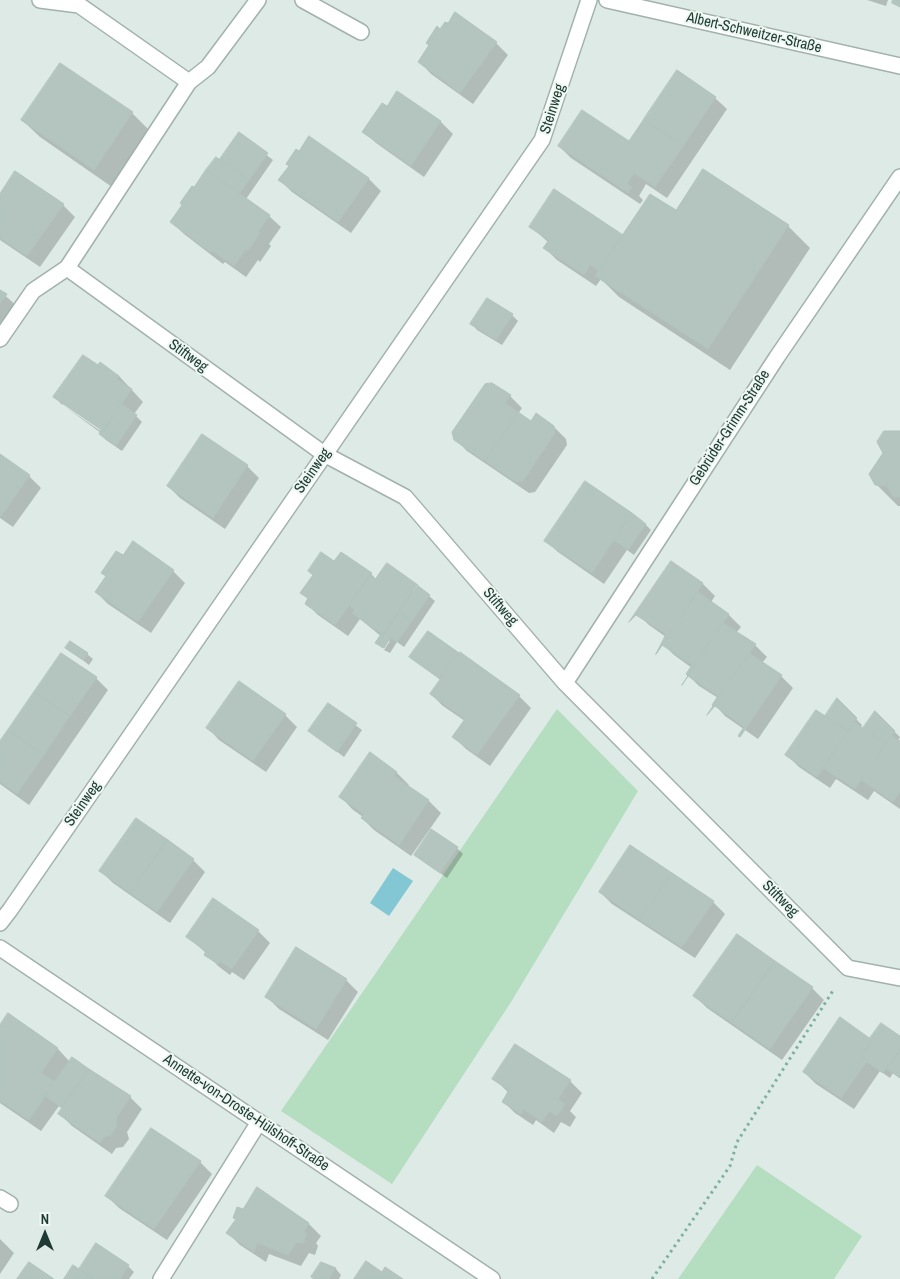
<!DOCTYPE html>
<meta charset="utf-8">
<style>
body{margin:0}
#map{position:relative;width:900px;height:1279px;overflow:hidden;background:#deeae5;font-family:"Archivo Narrow",sans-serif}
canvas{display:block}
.north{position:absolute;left:20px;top:1209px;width:50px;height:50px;-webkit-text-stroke:4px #eef7f2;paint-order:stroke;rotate:0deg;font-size:14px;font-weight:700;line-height:20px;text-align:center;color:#1e3b33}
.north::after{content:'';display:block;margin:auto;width:18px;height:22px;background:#1e3b33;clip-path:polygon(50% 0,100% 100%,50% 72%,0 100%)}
</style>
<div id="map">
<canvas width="900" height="1279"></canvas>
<div class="north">N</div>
</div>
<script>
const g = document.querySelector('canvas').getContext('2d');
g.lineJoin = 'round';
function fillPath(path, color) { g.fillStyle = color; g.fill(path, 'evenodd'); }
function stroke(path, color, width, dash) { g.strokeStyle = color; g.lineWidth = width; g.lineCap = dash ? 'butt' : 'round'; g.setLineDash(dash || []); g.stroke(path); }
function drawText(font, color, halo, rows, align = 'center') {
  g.font = font + ' "Archivo Narrow",sans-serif'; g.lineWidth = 4; g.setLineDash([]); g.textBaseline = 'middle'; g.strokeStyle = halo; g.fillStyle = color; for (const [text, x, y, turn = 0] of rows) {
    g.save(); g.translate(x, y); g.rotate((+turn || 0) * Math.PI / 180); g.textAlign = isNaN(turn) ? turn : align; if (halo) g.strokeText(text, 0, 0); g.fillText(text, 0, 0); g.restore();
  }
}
fillPath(new Path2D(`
 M557 709 638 791 511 1002 392 1184 281 1111Z
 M757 1165 862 1236 834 1279H678Z`), '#b5ddc0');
fillPath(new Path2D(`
 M393 868 413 881 389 916 370 903Z`), '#82c7d3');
fillPath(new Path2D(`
 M867 0H888L886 6Z
 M440 31 496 43 508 55 473 104 431 74 420 62Z
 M61 64 132 113 150 131 112 187 40 137 22 120Z
 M397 92 441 122 453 134 424 177 376 143 364 132 387 108Z
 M715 98 727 109 667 198 646 184 639 196 643 200 640 204 571 158 559 146 629 143Z
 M239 134 273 160 246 199 269 216 281 227 269 244 271 246 260 262 258 260 246 277 225 262 223 264 184 234 172 222 216 159 220 161Z
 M309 138 369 179 381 191 351 233 292 192 280 180Z
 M703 171 788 226 810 248 730 370 619 297 601 279 596 286 557 260 545 248 549 243 530 226 622 235 676 212Z
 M0 196 63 205 75 217 40 267 0 240Z
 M0 291 18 307 0 334Z
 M512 315 518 321 502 345 477 330 472 324Z
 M98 367 119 376 143 402 134 414 142 422 122 451 106 440 100 434 101 433 64 406 102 432V429L64 403 62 405 55 397Z
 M510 396 522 408 518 414 531 423 554 427 566 439 567 445 535 492 529 493 467 451 455 439Z
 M900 433V506H898L876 484Z
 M0 456 29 476 41 488 13 527 0 518Z
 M247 466 259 478 225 529 180 498 168 486Z
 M585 483 646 525 651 530 634 555 627 550 604 584 558 552 546 541Z
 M123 557 173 571 185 583 151 633 108 604 96 592 107 577 103 573Z
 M671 562 703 584 715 596 711 602 729 615 741 627 736 633 755 645 767 657 762 663 781 676 793 688 758 739 725 716 714 704 718 698 699 686 687 674 692 668 674 655 662 643 666 637 649 625 637 614Z
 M335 563 371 574 377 580 429 596 435 601 404 647 397 642 390 653 384 650 390 641H387L382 648 377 643 382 637 360 619 348 636 318 615 306 603 309 600 301 593Z
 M428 633 519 696 531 708 490 766 466 749 454 737 465 721 443 706 431 694 441 680 410 657Z
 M67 648 87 654 93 659 89 665Z
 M62 654 96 678 108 690 29 805 0 784V743Z
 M837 700 862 725 860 728 869 733 865 728 875 713 900 737 898 741 900 742V809L874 791 868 800 836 779 830 788 799 767 787 755 831 721Z
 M328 705 362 730 344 757 310 731Z
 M285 715 297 727 266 772 219 740 208 728Z
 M370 754 397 773 409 785 407 786 429 801 441 813 411 856 374 830 362 818 363 817 352 809 341 797Z
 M457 848 463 854 447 878 415 855Z
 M193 860 205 872 170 923 113 883 101 871Z
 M600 892 713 902 725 914 695 958 612 904Z
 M214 900 258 931 270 943 244 980 232 972 230 975 218 966 206 953 188 937Z
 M297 949 346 980 358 992 328 1040 279 1009 267 997Z
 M812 988 824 1000 782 1060 707 1008 695 996Z
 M8 1015 58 1049 70 1062 88 1070 130 1097 142 1109 127 1132 129 1139 123 1147 116 1148 112 1154 72 1126 60 1114 63 1109 59 1106 41 1131 0 1103V1027Z
 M900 1038V1078L893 1073 890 1078 880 1071 854 1109 816 1084 804 1072 876 1044Z
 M494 1079 570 1081 582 1093 570 1111 576 1117 570 1127 561 1122 554 1133 536 1120 533 1125 515 1113 503 1101 509 1093Z
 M200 1162 212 1174 167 1240 119 1208 107 1196Z
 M258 1189 309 1224 321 1236 316 1243 318 1246 315 1255 309 1253 301 1266 269 1254 266 1262 240 1245 228 1233Z
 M0 1239 14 1253 0 1274Z
 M321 1263 336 1269 341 1275 339 1279H314Z
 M128 1266 134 1272 129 1279H65L79 1271Z`), '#0003');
const building = new Path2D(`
 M893 0H900V7L892 3Z
 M455 12 497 42 460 93 418 62 429 45 426 43 437 26 440 29 445 22 448 23Z
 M60 63 133 112 94 170 21 120Z
 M677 70 716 97 683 146 644 119Z
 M397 91 441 121 411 166 362 132 382 103 387 106Z
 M582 110 629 141 644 119 683 146 655 187 634 173 627 184 632 187 628 193 558 146Z
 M239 132 268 153 249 180 220 159Z
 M309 136 369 178 338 222 278 180 289 166 286 164 296 149 299 151Z
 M216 157 249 180 240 193 206 170Z
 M703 169 789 225 708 349 595 276 650 194 676 210Z
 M206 170 270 215 258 232 260 233 248 251 246 249 234 266 212 251 211 253 170 222 182 205 180 203 192 186 194 187Z
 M15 171 64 204 27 256 0 238V194Z
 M554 189 623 235 599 271 590 265 584 275 543 248 549 240 529 227Z
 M0 290 7 294 0 304Z
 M487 298 513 314 496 340 470 324Z
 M83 355 98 365 100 362 119 376 117 379 132 389 103 431 53 397Z
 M492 383 511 395 505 403 518 412 485 461 454 440 452 432 485 384Z
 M122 404 137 415 116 446 99 434 101 430 103 431Z
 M518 412 531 421 536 413 554 426 555 433 523 481 516 482 485 461Z
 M884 431H900V497H893L887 486 875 485 869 474 883 453 877 442Z
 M202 434 248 465 213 518 167 486Z
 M0 454 30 475 1 516H0Z
 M585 481 632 513 592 573 544 541Z
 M632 513 646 524 628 550 614 540Z
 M133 541 174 570 138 622 95 592 106 576 101 573 116 551 123 555Z
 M321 552 334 561 341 552 372 573 335 625 305 604 308 598 300 593 313 575 308 571Z
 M671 561 703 583 656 654 666 634 636 615 629 622Z
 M387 563 418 585 383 635 352 613 355 610 349 605 370 576 375 579Z
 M417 585 430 595 412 621 399 612Z
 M698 592 729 614 688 676 686 674 692 665 662 645 656 654Z
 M399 612 412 621 397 642 384 633Z
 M723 623 756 644 713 706 712 705 718 696 688 676 682 685Z
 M428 631 459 653 440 679 409 657Z
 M384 633 391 637 384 648 375 643 381 634 383 635Z
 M70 641 88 653 83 660 65 648Z
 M460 652 520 695 477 755 452 737 465 719 430 694Z
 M61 653 97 677 70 716 34 692Z
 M749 653 782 675 740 737 738 736 744 727 715 706 707 715Z
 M239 681 286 714 253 761 206 728Z
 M34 692 70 716 44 755 8 730Z
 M837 698 857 718 848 731 825 716Z
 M328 703 357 723 337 752 308 731Z
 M816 710 848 731 817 777 785 755Z
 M875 711 895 731 886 744 863 728Z
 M854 722 886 744 855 789 823 768Z
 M8 730 44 755 17 794 0 782V741Z
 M892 736 900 741V792L893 802 861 780Z
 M370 752 397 772 394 776 429 800 399 845 361 818 364 814 339 797Z
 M136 818 168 840 130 893 99 871Z
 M431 829 458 847 440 873 414 855Z
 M168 840 194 859 157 912 130 893Z
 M630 845 672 873 640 920 599 892Z
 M672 873 714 901 682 947 640 920Z
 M213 898 259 930 232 969 220 961 218 964 204 955 206 951 186 937Z
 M737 934 775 961 732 1023 693 996Z
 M296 947 347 979 316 1029 265 997Z
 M775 961 813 987 770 1049 732 1023Z
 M8 1013 58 1048 41 1073 55 1082 29 1120 0 1101V1025Z
 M840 1017 872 1040 861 1056 868 1060 841 1098 803 1072Z
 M881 1023 900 1036V1049L883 1073 867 1062 868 1060 861 1056 872 1040 870 1038Z
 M515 1044 571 1080 558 1099 565 1104 557 1116 549 1111 542 1122 523 1109 521 1114 502 1102 509 1090 492 1079Z
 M900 1051V1078L887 1069Z
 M72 1057 89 1069 62 1108 45 1096Z
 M89 1069 131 1096 116 1119 117 1126 111 1135 104 1137 100 1143 58 1114Z
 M151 1128 201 1161 154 1229 105 1196Z
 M257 1187 309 1223 304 1232 307 1233 303 1244 297 1242 288 1255 257 1243 254 1252 226 1233 236 1219 233 1218 237 1207 243 1209Z
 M96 1243 129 1265 120 1279H94L79 1269Z
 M366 1261 382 1272 385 1267 403 1279H354Z
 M29 1262 54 1279H17Z
 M321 1262 336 1268 329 1279H314L311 1277Z
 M73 1265 94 1279H64Z`);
fillPath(building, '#b3c5be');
stroke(building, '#b0c4bc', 1);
const lane = new Path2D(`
 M40 0 79 5 189 82 67 268 324 454
 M303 0 361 32
 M189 82 208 67 258 0
 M0 339 33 291 67 268
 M0 1198 10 1204
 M161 1279 259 1122`);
const street = new Path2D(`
 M607 0 900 66
 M324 454 405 497 565 683 848 968 900 978
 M565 683 777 357 900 177
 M0 923 10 910 542 140 589 0
 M0 948 492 1279`);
stroke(lane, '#a1b2ac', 18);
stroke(street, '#a1b2ac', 18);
stroke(new Path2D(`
 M652 1279 730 1166 737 1142 834 989`), '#7cb09f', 3, [2.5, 4]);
stroke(lane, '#fff', 15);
stroke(street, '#fff', 15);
drawText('15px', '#1e3b33', '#eef7f2', [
 ["Albert-Schweitzer-Straße",754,33,13],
 ["Steinweg",553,109,-72],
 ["Stiftweg",188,356,36],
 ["Gebrüder-Grimm-Straße",730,428,-57],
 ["Steinweg",313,471,-55],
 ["Stiftweg",500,607,49],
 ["Steinweg",83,804,-55],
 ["Stiftweg",780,899,45],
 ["Annette-von-Droste-Hülshoff-Straße",246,1113,34]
]);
</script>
